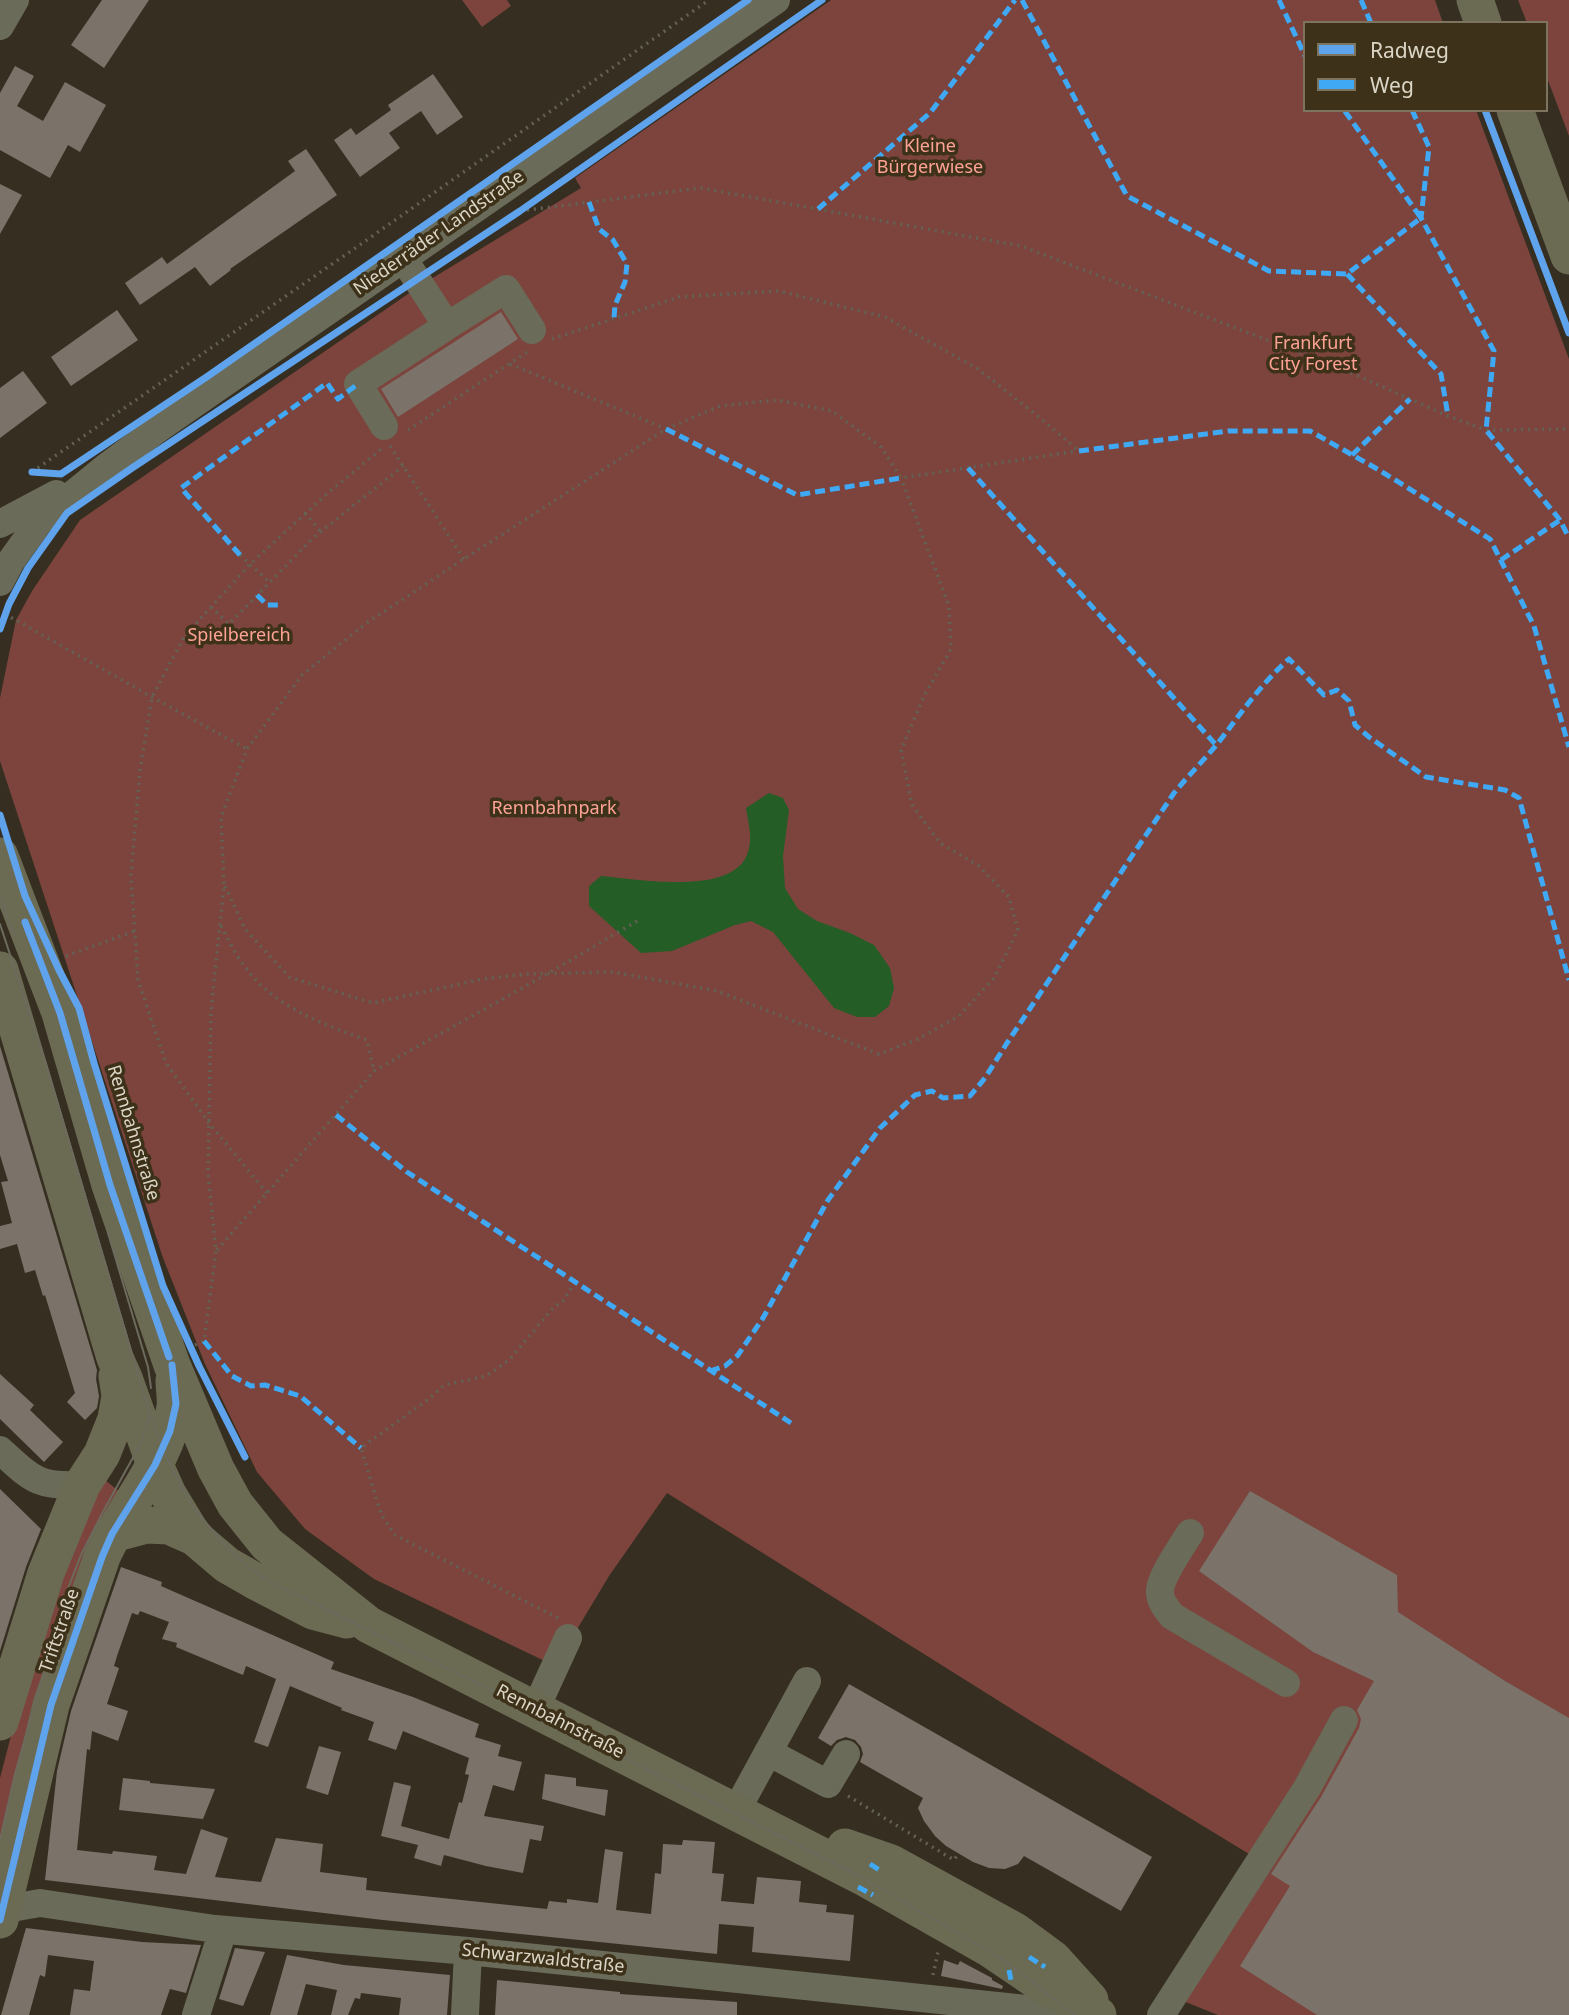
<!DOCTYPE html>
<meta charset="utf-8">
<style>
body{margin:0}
#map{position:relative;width:1569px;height:2015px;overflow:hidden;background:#352e21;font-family:"Noto Sans",sans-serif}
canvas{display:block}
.legend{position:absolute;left:1303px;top:21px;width:245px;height:91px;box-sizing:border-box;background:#3d3219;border:2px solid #7d745f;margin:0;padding:9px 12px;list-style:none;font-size:21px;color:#dcd6c7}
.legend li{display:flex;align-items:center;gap:14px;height:35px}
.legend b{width:35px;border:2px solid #7d745f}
</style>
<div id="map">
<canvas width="1569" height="2015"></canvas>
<ul class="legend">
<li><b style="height:9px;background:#60a3ed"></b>Radweg</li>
<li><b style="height:9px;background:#3fa9f5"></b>Weg</li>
</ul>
</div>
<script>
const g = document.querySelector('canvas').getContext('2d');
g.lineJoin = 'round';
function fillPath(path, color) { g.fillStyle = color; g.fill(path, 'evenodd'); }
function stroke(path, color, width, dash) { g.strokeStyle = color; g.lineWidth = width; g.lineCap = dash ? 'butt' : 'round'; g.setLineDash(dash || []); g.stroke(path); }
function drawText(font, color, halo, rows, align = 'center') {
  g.font = font + ' "Noto Sans",sans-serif'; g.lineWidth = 7; g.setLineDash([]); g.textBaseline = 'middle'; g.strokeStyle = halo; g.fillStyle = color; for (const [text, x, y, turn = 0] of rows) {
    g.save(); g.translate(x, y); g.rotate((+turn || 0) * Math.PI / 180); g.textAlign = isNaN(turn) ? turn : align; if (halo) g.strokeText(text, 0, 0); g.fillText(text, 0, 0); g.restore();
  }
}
fillPath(new Path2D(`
 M462 0H507L511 6 482 27Z
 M831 0H1435L1443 23H1305V110H1476L1569 359V2015H1218L1183 2001 1272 1868 1034 1723 667 1493 609 1576 555 1666 374 1579 305 1529 257 1472 205 1364 163 1258 0 761V698L16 620 32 591 80 520 421 285 581 188 575 178Z
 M1518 0H1569V136L1546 75V23H1527Z
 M105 1480 120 1492 0 1855V1778L13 1728 68 1550Z`), '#7c443c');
fillPath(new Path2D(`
 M769 793 783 798 789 810 783 856 785 888 798 909 817 921 850 933 874 945 890 968 894 988 889 1006 875 1017H857L834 1008 773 932 751 921 735 925 672 951 641 953 589 906V886L601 876C636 879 735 897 748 852 753 837 748 822 746 808Z`), '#245d26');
fillPath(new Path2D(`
 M102 0H149L104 68 71 45Z
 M15 66 34 76 17 106 43 121 65 82 106 105 80 152 68 145 50 178 0 150V93Z
 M433 74 463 117 437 135 421 111 389 133 400 148 360 177 334 140 351 128 356 135 391 110 388 105Z
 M306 149 337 195 230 269 231 270 210 286 195 267 140 305 125 283 162 257 167 264 295 171 288 161Z
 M0 184 22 195 0 234Z
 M117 310 138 340 71 386 51 357Z
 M501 312 518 339 398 417 381 389Z
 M23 371 47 403 0 438V388Z
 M0 1046 97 1370 96 1379 99 1396 97 1408 85 1420 67 1402 75 1393 45 1295 43 1296 35 1270 25 1273 17 1244 0 1249V1226L12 1223 1 1182 8 1181 0 1155Z
 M0 1374 34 1405 30 1410 63 1442 44 1462 0 1419Z
 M0 1489 41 1529 26 1567 0 1651Z
 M1250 1491 1397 1575 1398 1612 1505 1681 1569 1718V2015H1317L1240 1966 1290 1886 1271 1874 1321 1797 1359 1728 1361 1719 1357 1710 1374 1681 1313 1652 1199 1571Z
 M121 1567 162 1582 161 1586 334 1662 331 1669 413 1697 479 1724 475 1737 501 1745 498 1756 522 1762 514 1791 493 1785 484 1816 544 1826 541 1841 530 1839 523 1873 486 1866 444 1855 441 1866 414 1858 418 1845 381 1836 394 1782 411 1786 401 1826 449 1839 459 1802 462 1803 469 1775 465 1774 469 1758 403 1731 396 1750 368 1740 374 1722 341 1710 342 1708 290 1686 268 1747 254 1742 276 1679 246 1666 243 1675 176 1647 177 1643 162 1639 169 1622 140 1611 138 1615 132 1613 117 1656 114 1666 119 1668 107 1704 128 1711 118 1741 92 1731 90 1750 87 1749 77 1850 112 1854 113 1851 157 1856 154 1870 186 1874 201 1829 228 1838 215 1877 261 1882 276 1838 323 1844 320 1872 367 1878 366 1890 547 1909 549 1901 567 1903V1899L598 1903 605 1849 623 1852 616 1910 651 1914 655 1873 661 1874 663 1844 682 1845 683 1840 715 1842 712 1873 724 1874 721 1901 754 1904 757 1877 801 1881 799 1902 827 1905 826 1912 854 1915 850 1961 752 1952 754 1927 719 1924 717 1954 383 1920 45 1880 57 1771 71 1711Z
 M849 1684 1152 1857 1121 1911 1024 1856 1018 1864 1005 1869 989 1868 973 1862 946 1846 935 1836 924 1821 918 1808 923 1798 860 1762 863 1754 861 1747 855 1740 846 1737 837 1740 831 1746 818 1738Z
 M319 1746 341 1752 328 1795 306 1788Z
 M545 1774 576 1778V1786L608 1790 605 1816 542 1799Z
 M123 1778 150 1781V1783L215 1789 203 1819 119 1810Z
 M26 1928 142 1942 201 1945 186 1993 170 1989 161 2015H70L74 1989 90 1991 94 1961 48 1955 45 1977 40 1975 29 2015H1Z
 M235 1948 265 1952 243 2006 219 1999Z
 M287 1955 344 1965 450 1975 447 2015H399L401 1998 361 1993 360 1999 355 1998 348 2015H331L337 1990 306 1984 297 2015H270Z
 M944 1960 958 1965 960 1961 992 1978V1980L1003 1986 1002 1989 941 1976Z
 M497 1980 620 1992V1994L737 2002V2015H495Z`), '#7b7369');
stroke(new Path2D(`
 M520 211 701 188 1021 246 1338 367 1448 416 1486 430 1569 429
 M552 339 679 297 779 291 885 317 978 369 1039 417 1079 451
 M510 364 666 429
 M408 430 527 352
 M390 446 464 559
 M32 472 361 244 709 0
 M305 513 321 532
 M240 555 269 582
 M211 607 229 624 313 538 403 466
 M5 614 152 697 247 749
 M225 886 245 929 289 977 373 1003 483 979 526 974 613 972 717 991 879 1054 918 1039 959 1016 994 978 1018 930 1009 897 979 866 940 843 912 805 901 750 924 696 951 649 949 606 901 478
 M221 926C228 938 234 953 243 964 273 1007 320 1023 367 1040L374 1071
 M66 956 135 931
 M267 1193 209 1123 166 1063 138 980 131 875 140 770 152 697 184 637 250 564 328 493 381 449
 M217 1250 374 1071 549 973 637 921
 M195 1345 204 1341 216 1251 208 1173 211 1011 224 885 221 817 247 749 302 675 365 624 464 559 666 429 720 406 777 400 832 411 881 447 901 478 1077 451
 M558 1618 395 1535 381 1514 361 1448 430 1398 444 1385 486 1376 509 1360 553 1308 564 1300 574 1283
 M848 1796 954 1860 958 1854
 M933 1975 938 1952`), '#636254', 3.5, [2, 5]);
stroke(new Path2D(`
 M0 26 15 0
 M403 258 447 326 506 289 532 330
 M384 426 358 384 447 326
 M0 524 56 494
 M0 582 11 561 39 522 105 468 159 428 776 0
 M0 1450C32 1479 37 1487 82 1485
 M1190 1533C1182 1546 1161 1576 1160 1590 1159 1600 1166 1608 1172 1616L1286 1683
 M535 1710 568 1638
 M768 1752 828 1784 846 1754
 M736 1811 807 1681
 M0 1910 40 1903 215 1929 468 1951 1084 2015
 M196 2015 223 1930
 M465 2015 468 1951
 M1161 2015 1307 1788 1344 1720`), '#6a6b59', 28);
stroke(new Path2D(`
 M1475 0 1483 23
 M1515 110 1569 256
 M0 856 60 1013 110 1185 172 1365 216 1469 235 1504 267 1544 369 1625 863 1877 990 1949 1046 1987 1098 2015
 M0 970 115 1358 124 1378 155 1465 168 1494 194 1537 227 1565 255 1581 313 1611 347 1620
 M112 1534 146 1525 169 1526 194 1537
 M0 1722 46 1573 82 1485 102 1454 116 1419 120 1396 117 1376
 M845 1847 891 1863 1015 1931 1053 1959 1090 2000
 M0 1920 51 1705 102 1557C124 1506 167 1462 175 1407 176 1398 174 1389 174 1380`), '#6b6a53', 37);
stroke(new Path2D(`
 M0 897 15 936
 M0 924 47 1067 151 1418 167 1459 192 1506 223 1543 253 1571 270 1582 479 1684 863 1878 1002 1959 1075 2015
 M108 1233 148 1367 151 1388
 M0 1840 15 1774 67 1591 81 1555 104 1510 141 1443 150 1413`), '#6c6b5d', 2);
stroke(new Path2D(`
 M1022 0 1127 196 1269 271 1347 274 1421 218 1344 110
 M1279 0 1305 56
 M1361 0 1371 23
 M1412 110 1429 147 1421 218 1494 351 1486 430 1560 520 1569 538
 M589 202 599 229 613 240 627 264 625 282 615 305 614 318
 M818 209 930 113 1015 0
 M1347 274 1441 374 1448 416
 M666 429 797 495 901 478
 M1079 451 1228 431H1310L1379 470 1490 539 1534 626 1569 747
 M1352 455 1410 399
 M968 468 1216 745
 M240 555 181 488 327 383 338 399 358 384
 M1501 560 1560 520
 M257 595 267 605H281
 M336 1115 407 1172 791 1423
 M204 1341 232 1376 251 1386 265 1385 300 1396 361 1448
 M710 1371 725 1366 738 1355 763 1318 828 1200 880 1128 915 1095 932 1091 943 1098 970 1096 985 1078 1007 1043 1174 793C1188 776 1204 760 1218 743 1242 712 1260 685 1289 659L1324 695 1337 690 1349 701 1355 725 1369 737 1426 777 1505 790 1519 798 1569 980
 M870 1864 881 1871
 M858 1887 873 1895
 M1029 1957 1045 1967
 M1009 1970 1011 1980`), '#3fa9f5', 5, [10, 5]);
stroke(new Path2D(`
 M1485 110 1569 333
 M32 472 61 474 208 376 748 0
 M0 629 9 604 28 568 67 513 132 468 520 211 822 0
 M0 815 25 896 59 970 79 1008 94 1063 163 1286 199 1366 245 1457
 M25 922 60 1013 110 1185 169 1357
 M0 1920 51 1705 102 1557 112 1534 155 1465 170 1431 176 1404 172 1365`), '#60a3ed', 7);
drawText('18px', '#ffa295', '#3d3219', [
 ["Kleine",930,147],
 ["Bürgerwiese",930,168],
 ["Frankfurt",1313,344],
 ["City Forest",1313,365],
 ["Spielbereich",239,636],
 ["Rennbahnpark",554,809]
]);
drawText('18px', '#dcd6c7', '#3d3219', [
 ["Niederräder Landstraße",439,233,-35],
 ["Rennbahnstraße",133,1133,73],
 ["Triftstraße",60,1631,-71],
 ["Rennbahnstraße",560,1722,27],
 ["Schwarzwaldstraße",543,1959,6]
]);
</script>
